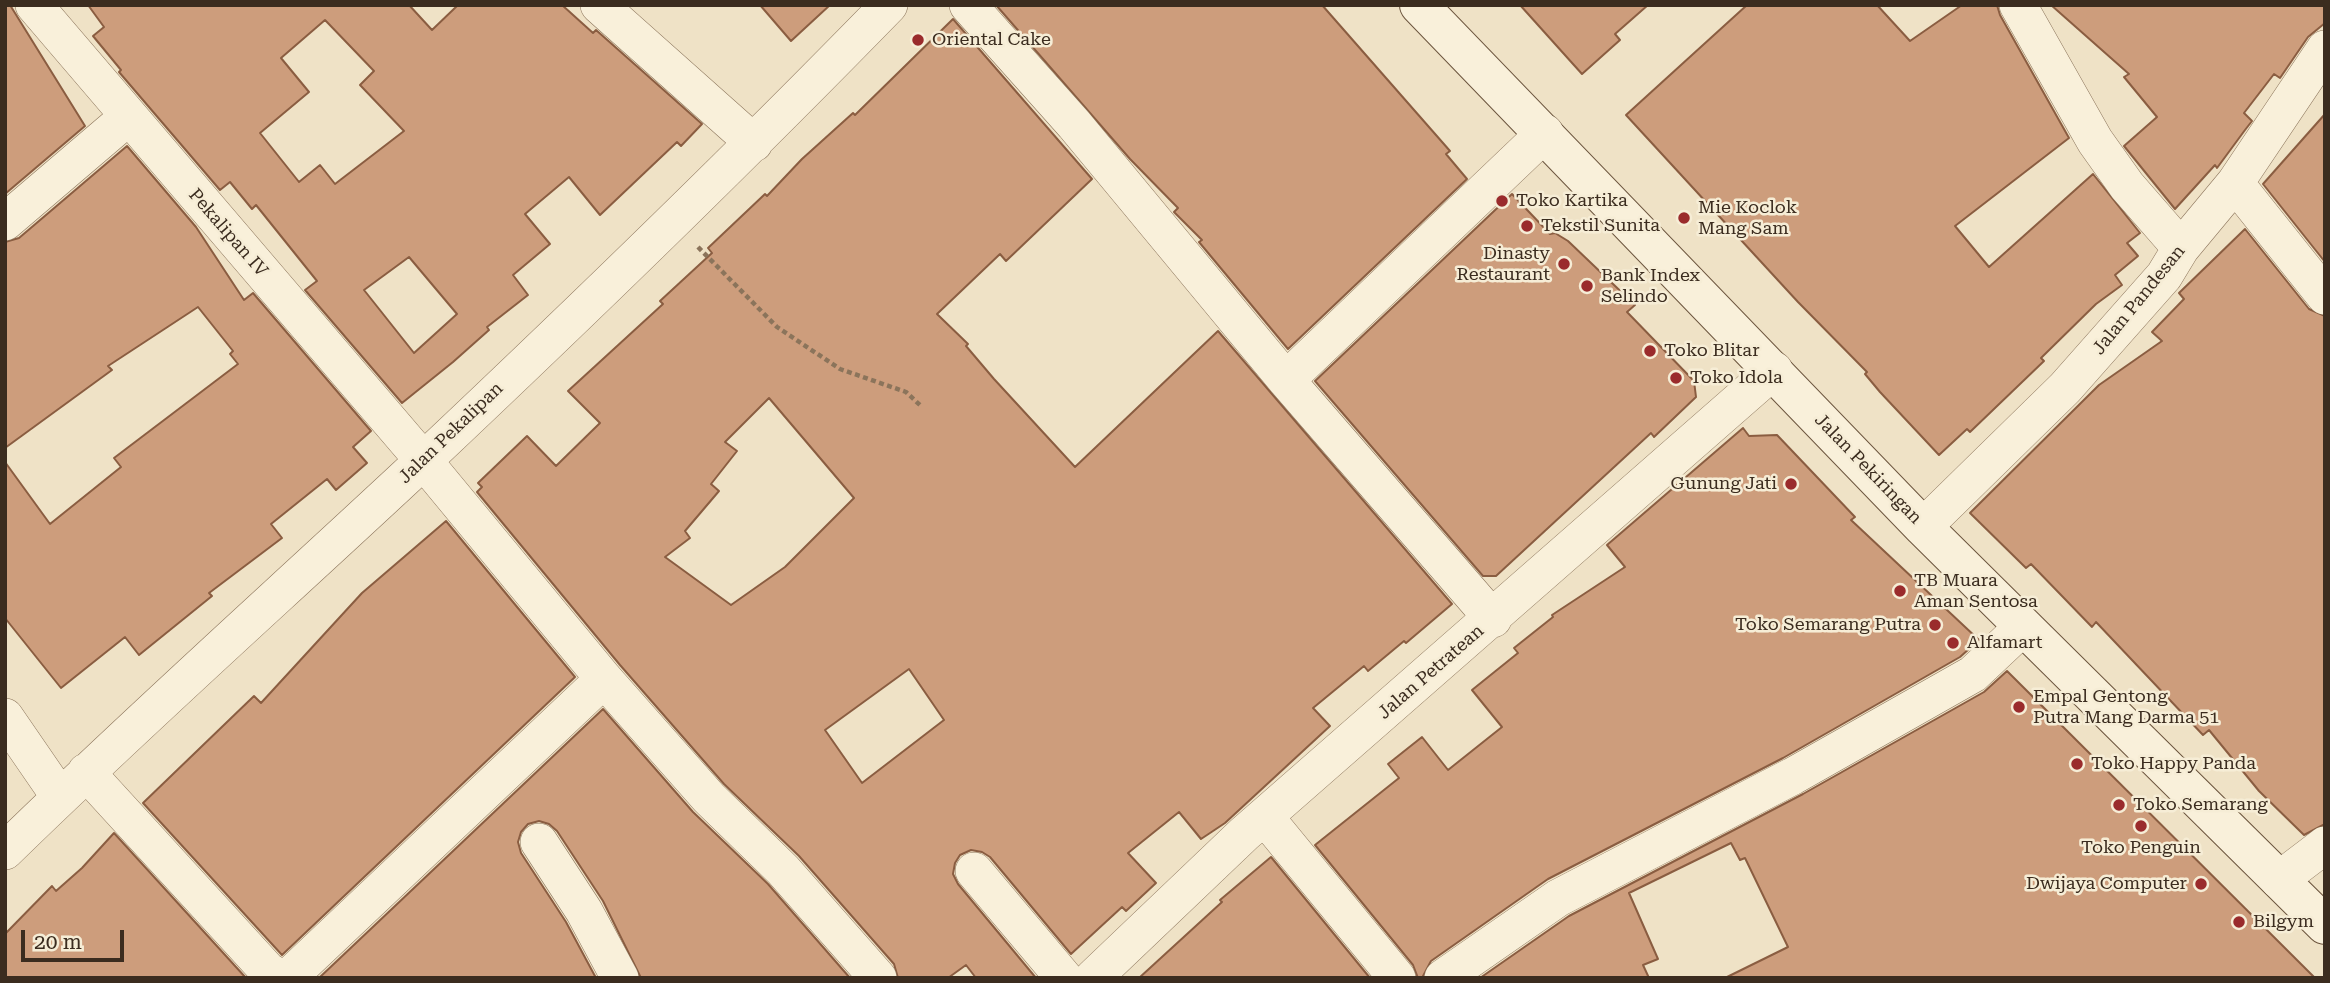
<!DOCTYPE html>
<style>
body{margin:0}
#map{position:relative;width:2330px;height:983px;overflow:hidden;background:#efe2c6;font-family:"Roboto Serif",serif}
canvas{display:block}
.frame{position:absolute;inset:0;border:7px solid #3b2c1f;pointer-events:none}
.scale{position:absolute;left:21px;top:930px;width:103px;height:32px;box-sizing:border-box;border:4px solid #3b2c1f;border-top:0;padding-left:9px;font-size:21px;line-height:24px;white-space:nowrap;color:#3b2c1f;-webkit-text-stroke:5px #f6edd6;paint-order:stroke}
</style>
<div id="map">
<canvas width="2330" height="983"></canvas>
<div class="frame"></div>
<div class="scale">20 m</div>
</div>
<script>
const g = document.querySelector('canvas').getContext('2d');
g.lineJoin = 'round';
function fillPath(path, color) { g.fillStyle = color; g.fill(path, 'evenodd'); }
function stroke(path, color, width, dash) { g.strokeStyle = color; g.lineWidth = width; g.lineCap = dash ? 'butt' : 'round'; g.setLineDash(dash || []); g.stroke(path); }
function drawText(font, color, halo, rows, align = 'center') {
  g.font = font + ' "Roboto Serif",serif'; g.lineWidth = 5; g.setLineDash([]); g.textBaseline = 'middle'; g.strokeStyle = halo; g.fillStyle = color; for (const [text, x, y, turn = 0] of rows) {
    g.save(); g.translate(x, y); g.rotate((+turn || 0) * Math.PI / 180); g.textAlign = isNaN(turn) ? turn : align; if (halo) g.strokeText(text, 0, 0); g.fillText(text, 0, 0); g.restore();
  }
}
const building = new Path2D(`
 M5 5H10L85 126 5 194Z
 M88 5H409L432 30 458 5H562L593 33 596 30 702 124 681 146 677 142 600 215 569 177 525 214 550 244 513 275 528 295 487 327 489 330 453 362 402 403 305 290 317 281 256 205 252 209 230 182 220 190 119 72 121 70 93 36 104 27ZM325 20 374 71 360 85 404 131 335 184 320 165 299 182 260 133 309 92 281 58ZM409 257 457 314 414 353 364 290Z
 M760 5H830L791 41Z
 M996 5H1322L1450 151 1446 154 1467 179 1288 349 1199 242 1202 240 1174 212 1178 208 1130 159Z
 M1520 5H1648L1615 34 1620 40 1582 74Z
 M1747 5H1877L1910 41 1962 5H1997L2000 15 2069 138 1955 226 1989 267 2093 174 2140 233 2127 243 2138 256 2115 275 2122 285 2096 304 2041 358 2044 361 1970 432 1967 429 1939 455 1880 392 1865 374 1867 372 1798 302 1626 115Z
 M2051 5H2325V23L2308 37 2280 78 2274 74 2244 113 2252 121 2245 130 2217 168 2215 165 2175 209 2124 146 2157 117 2124 77 2129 74Z
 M953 19 1092 179 1006 261 1000 254 937 314 968 344 966 346 994 379 1075 467 1218 331 1452 604 1406 643 1404 641 1368 671 1364 666 1313 708 1330 726 1225 823 1201 839 1179 812 1128 853 1156 883 1126 911 1122 907 1071 954 990 857 982 852 971 850 960 855 955 863 953 874 958 884 1036 978H976L966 965 948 978H898L894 964 799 856 724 784 620 665 477 492 482 487 478 483 527 436 556 466 600 423 568 391 663 304 660 301 712 253 708 248 765 194 767 196 802 159 853 113 855 115ZM769 398 854 498 785 567 731 605 665 557 690 538 685 531 719 491 711 484 737 451 725 442ZM909 669 944 720 862 783 825 730Z
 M2325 114V262L2263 184Z
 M127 146 196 227 244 300 253 293 371 431 353 447 367 463 336 490 327 479 271 524 282 538 209 593 212 596 139 655 125 637 61 688 5 618V462L50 524 121 467 114 458 238 364 230 354 233 351 198 307 108 366 112 370 5 448V242L19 238Z
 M1512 194 1550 234 1555 233 1568 241 1635 305 1627 312 1694 381 1696 397 1654 437 1651 433 1496 576H1483L1315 381Z
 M2245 229 2309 309 2325 316V824L2304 835 2259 791 2209 730 2203 735 2096 622 2092 627 2031 564 2026 568 1970 513 2099 385 2162 341 2152 332 2184 299 2179 293Z
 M1743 428 1749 436 1777 435 1855 517 1851 520 1979 640 1960 657 1783 758 1548 879 1431 961 1422 978H1418L1413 965 1315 845 1399 778 1388 764 1422 737 1448 770 1502 727 1472 690 1518 653 1514 648 1553 617 1552 615 1625 567 1607 545Z
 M446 521 575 677 282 955 143 803 254 696 261 703 362 593Z
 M2007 671 2315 978H1725L1788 947 1745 858 1740 860 1731 843 1629 893 1658 959 1643 965 1649 978H1480L1569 916 1803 794 1984 692Z
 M603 709 693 812 768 884 850 978H641L603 901 557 831 549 824 539 821 528 824 521 832 518 842 521 853 566 922 596 978H319Z
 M114 833 246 978H5V934L52 886 56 891 82 868Z
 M1271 857 1370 978H1139L1222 902 1220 900Z`);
fillPath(building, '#cd9d7c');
stroke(building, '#8a5d41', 2);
const minor = new Path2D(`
 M34 5 423 460 604 679 709 798 783 870 878 978
 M599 5 754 143
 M968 5 1074 124 1286 380 1493 619
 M2018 5 2095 141 2127 186 2181 248
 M2235 183 2325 296
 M5 222 128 117
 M1286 380 1545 133
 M1923 527 2065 388 2164 276 2181 248 2235 183 2325 49
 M5 717 60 797
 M86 772 268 971 280 978
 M1265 817 1397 978
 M539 842 584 911 620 978
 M5 851C141 718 284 591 423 461 581 312 737 161 889 5
 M974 871 1064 978
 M2279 880 2325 845
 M285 978 290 976 604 679
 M1093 978 1244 834 1774 370
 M1443 978 1558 898 1793 776 1973 674 2023 627`);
const secondary = new Path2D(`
 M1419 5 1923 527 2325 925`);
stroke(minor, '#8b745b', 38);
stroke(secondary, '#6c553e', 40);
stroke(new Path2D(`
 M698 247 777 327 840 369 906 392 922 407`), '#8b745b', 4.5, [5, 3.5]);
stroke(minor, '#f9f0da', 37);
stroke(secondary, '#f9f0da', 38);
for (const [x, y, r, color] of [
 [918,40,7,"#9a2b2c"],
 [1502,201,7,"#9a2b2c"],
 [1684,218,7,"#9a2b2c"],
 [1527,226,7,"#9a2b2c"],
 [1564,264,7,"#9a2b2c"],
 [1587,286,7,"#9a2b2c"],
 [1650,351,7,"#9a2b2c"],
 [1676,378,7,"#9a2b2c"],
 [1791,484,7,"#9a2b2c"],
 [1900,591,7,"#9a2b2c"],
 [1935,625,7,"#9a2b2c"],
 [1953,643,7,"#9a2b2c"],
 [2019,707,7,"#9a2b2c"],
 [2077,764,7,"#9a2b2c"],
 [2119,805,7,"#9a2b2c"],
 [2141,826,7,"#9a2b2c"],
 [2201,884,7,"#9a2b2c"],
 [2239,922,7,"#9a2b2c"]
]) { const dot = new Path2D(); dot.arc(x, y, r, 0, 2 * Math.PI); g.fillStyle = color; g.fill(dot); stroke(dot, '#f6edd6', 2.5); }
drawText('18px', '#3b2c1f', '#f6edd6', [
 ["Oriental Cake",932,40],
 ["Toko Kartika",1516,201],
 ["Mie Koclok",1698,208],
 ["Mang Sam",1698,229],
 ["Tekstil Sunita",1541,226],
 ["Dinasty",1550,254,"right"],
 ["Restaurant",1550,275,"right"],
 ["Bank Index",1601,276],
 ["Selindo",1601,297],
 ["Toko Blitar",1664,351],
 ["Toko Idola",1690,378],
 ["Gunung Jati",1777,484,"right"],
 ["TB Muara",1914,581],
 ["Aman Sentosa",1914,602],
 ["Toko Semarang Putra",1921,625,"right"],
 ["Alfamart",1967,643],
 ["Empal Gentong",2033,697],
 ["Putra Mang Darma 51",2033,718],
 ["Toko Happy Panda",2091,764],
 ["Toko Semarang",2133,805],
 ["Toko Penguin",2141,848,"center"],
 ["Dwijaya Computer",2187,884,"right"],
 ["Bilgym",2253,922]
], 'left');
drawText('18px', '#3b2c1f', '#f6edd6', [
 ["Pekalipan IV",228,233,49],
 ["Jalan Pandesan",2139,300,-51],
 ["Jalan Pekalipan",451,433,-44],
 ["Jalan Pekiringan",1868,469,46],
 ["Jalan Petratean",1431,672,-41]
]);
</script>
